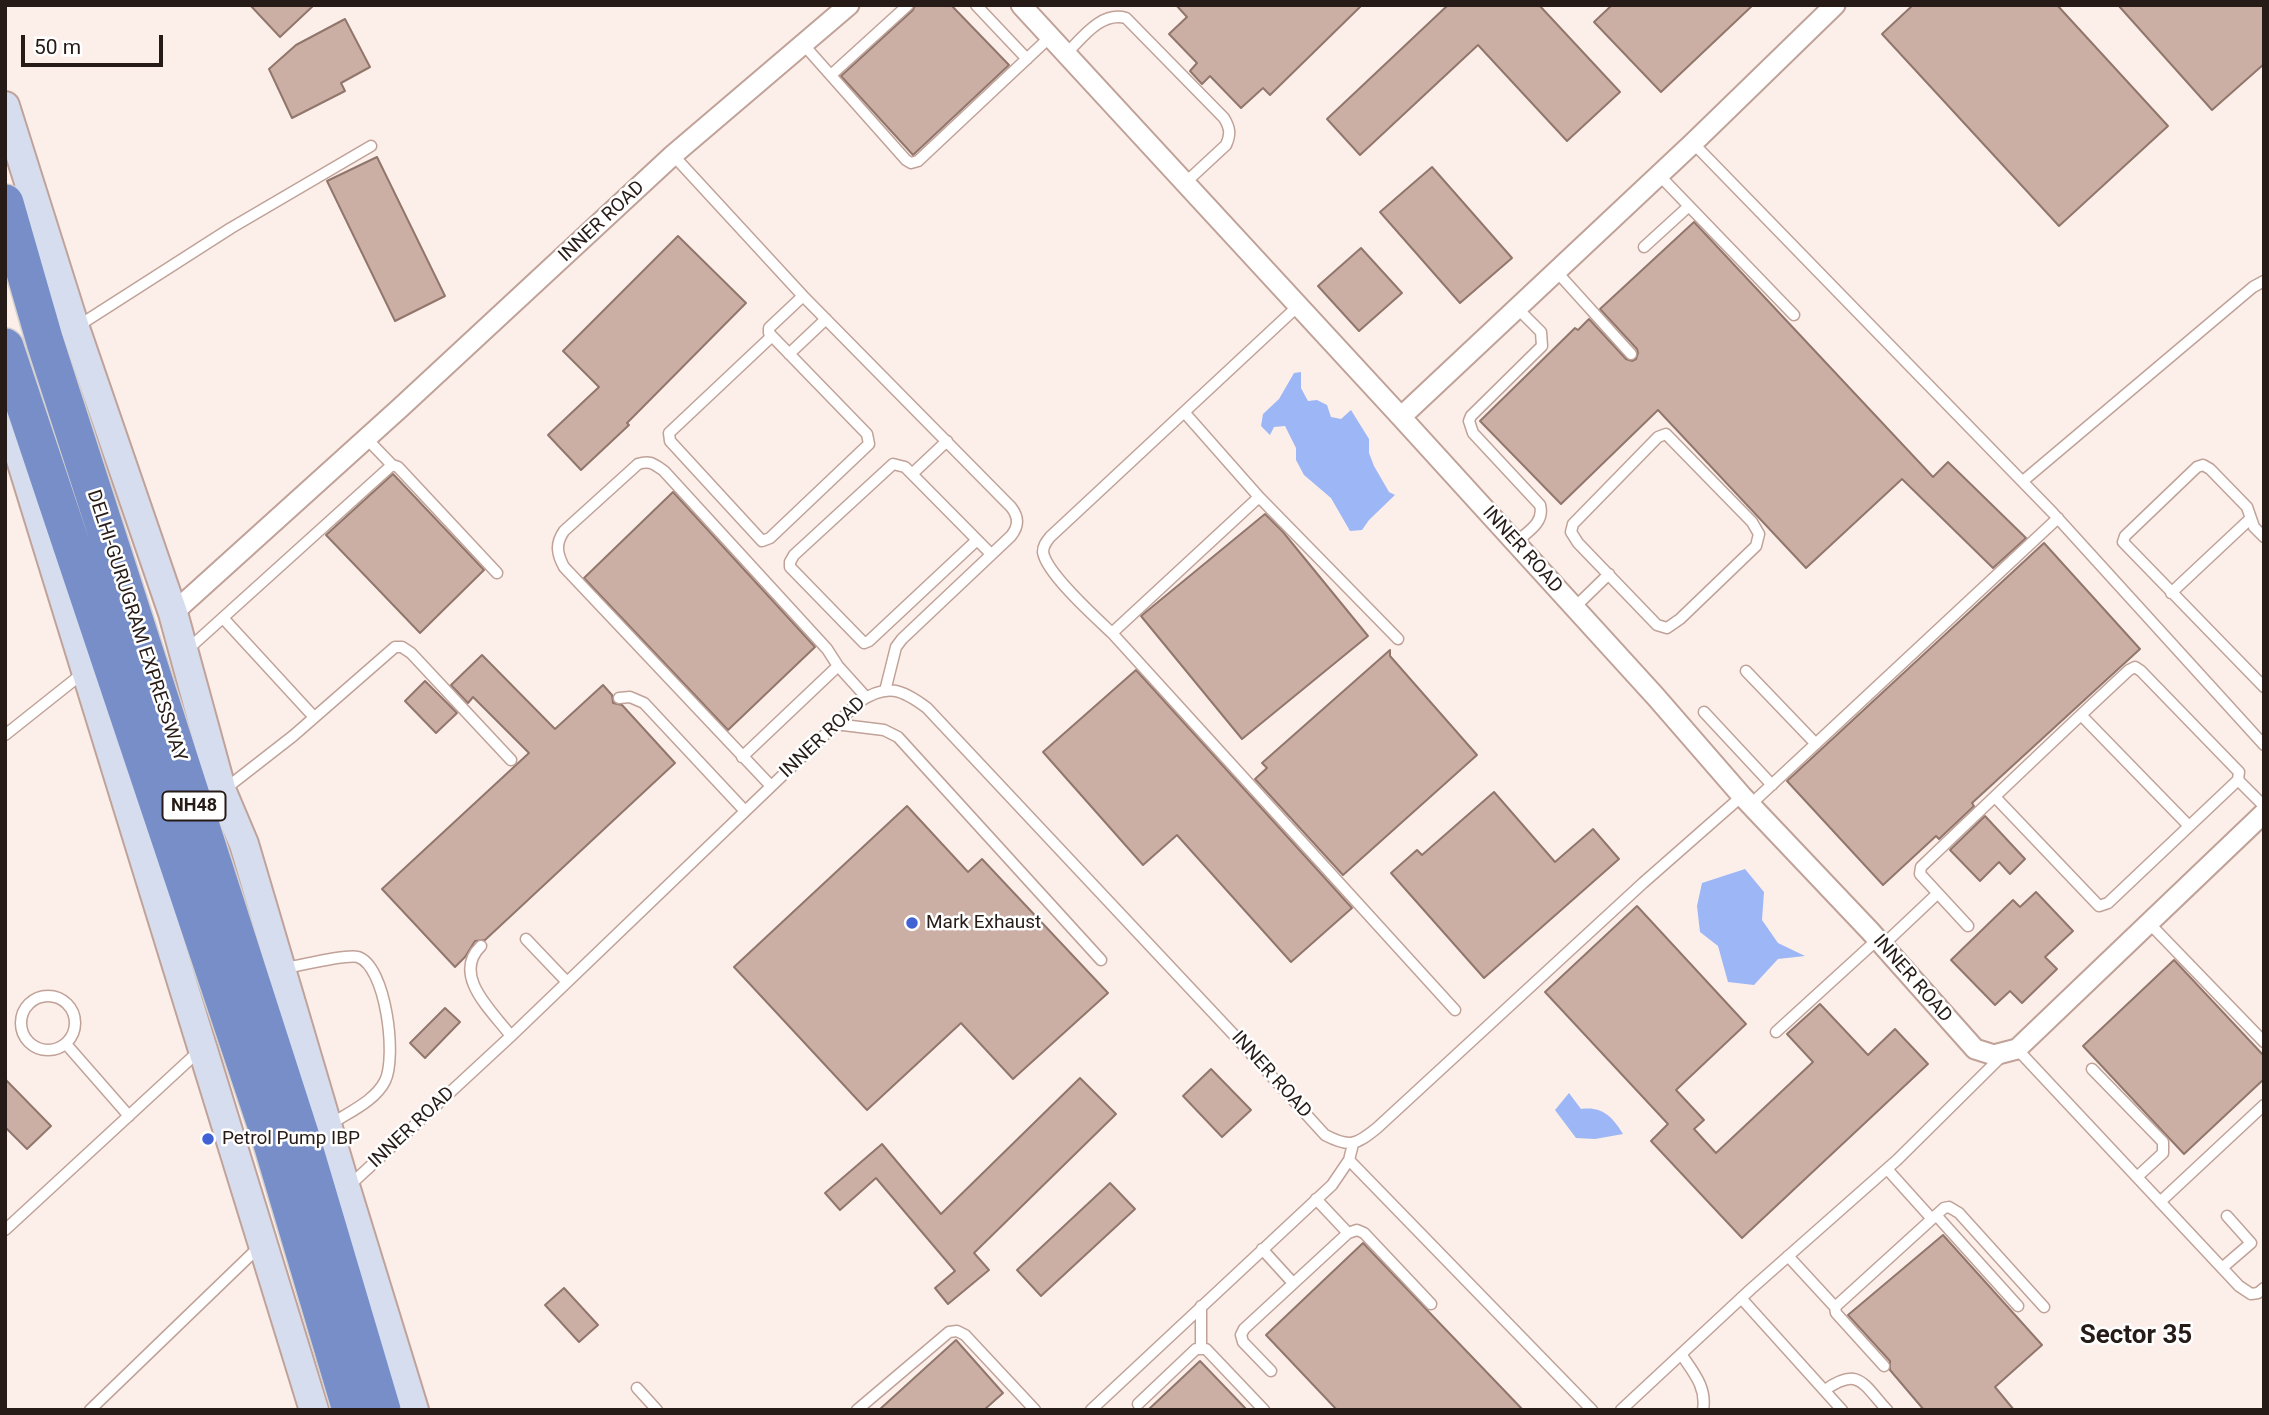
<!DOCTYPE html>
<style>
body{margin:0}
#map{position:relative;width:2269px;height:1415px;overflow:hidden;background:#fcefea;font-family:Roboto,sans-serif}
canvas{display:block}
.frame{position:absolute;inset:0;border:7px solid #261b17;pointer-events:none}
.scale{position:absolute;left:21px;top:35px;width:142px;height:32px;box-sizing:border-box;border:4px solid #261b17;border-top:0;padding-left:9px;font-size:21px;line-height:24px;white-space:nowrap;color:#261b17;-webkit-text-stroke:5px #fff;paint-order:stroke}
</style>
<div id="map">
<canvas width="2269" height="1415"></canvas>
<div class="frame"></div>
<div class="scale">50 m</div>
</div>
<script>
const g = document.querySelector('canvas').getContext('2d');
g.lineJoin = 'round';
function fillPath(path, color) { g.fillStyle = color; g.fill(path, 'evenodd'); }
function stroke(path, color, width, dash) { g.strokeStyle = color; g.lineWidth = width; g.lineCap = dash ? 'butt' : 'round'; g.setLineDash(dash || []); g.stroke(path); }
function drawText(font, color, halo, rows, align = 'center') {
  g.font = font + ' Roboto,sans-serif'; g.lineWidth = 5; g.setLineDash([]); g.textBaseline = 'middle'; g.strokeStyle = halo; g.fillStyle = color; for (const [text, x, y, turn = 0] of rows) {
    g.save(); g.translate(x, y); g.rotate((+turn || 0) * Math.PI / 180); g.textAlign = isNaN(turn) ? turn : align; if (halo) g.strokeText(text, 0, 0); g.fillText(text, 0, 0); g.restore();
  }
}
fillPath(new Path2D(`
 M1301 372V388L1308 401 1317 400 1327 405 1331 417 1341 419 1351 410 1369 439V453L1374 466 1389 492 1395 495 1369 520 1362 530 1350 531 1331 498 1304 475 1296 460V448L1285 426 1274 427 1270 435 1261 426 1263 414 1279 399 1294 373Z
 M1745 869 1764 892 1762 920 1778 943 1805 956 1778 959 1754 985 1728 982 1718 946 1700 932 1697 906 1702 883Z
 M1569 1093 1581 1109C1602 1106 1613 1117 1623 1134L1595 1139 1576 1138 1555 1110Z`), '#9db6f6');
const building = new Path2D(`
 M250 5H314L280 37Z
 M915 5H951L1009 65 913 155 841 76 913 10Z
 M1176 5H1362L1270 95 1263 88 1241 108 1210 76 1202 84 1190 71 1197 63 1169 34 1187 17Z
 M1448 5H1539L1620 92 1567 141 1478 45 1360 155 1327 119Z
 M1612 5H1753L1661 92 1594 22Z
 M1913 5H2057L2168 126 2059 226 1882 34Z
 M2118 5H2264V64L2212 110Z
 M345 19 370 67 341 83 345 91 292 118 269 69 296 45Z
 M377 157 445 296 395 321 327 181Z
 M1432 167 1512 258 1460 303 1380 212Z
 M1694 222 1933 477 1948 462 2026 538 1993 568 1902 479 1806 568 1658 410 1561 504 1480 421 1575 328 1578 330 1589 319 1626 359 1632 361 1636 359 1638 353 1637 349 1600 309Z
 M678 236 746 303 627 423 629 425 581 470 548 435 599 387 563 351Z
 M1361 248 1402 293 1359 331 1318 286Z
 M393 474 484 570 420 633 326 535Z
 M673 492 815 647 728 730 584 578Z
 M1265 514 1283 532 1368 636 1242 739 1141 616Z
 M2044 543 2140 649 1972 803 1974 806 1939 839 1936 836 1883 885 1787 781Z
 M1390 650V656L1477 755 1343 875 1255 779 1267 768 1262 763Z
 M482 655 555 729 603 685 612 695 613 703 622 705 675 763 485 940 475 941 465 957 455 967 382 889 529 753 473 697 468 703 451 685Z
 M1136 670 1352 908 1291 962 1177 835 1143 865 1043 752Z
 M425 681 457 713 436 733 405 701Z
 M1494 792 1555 862 1593 829 1619 859 1484 978 1391 873 1417 850 1422 855Z
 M907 806 968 872 982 859 1108 993 1013 1079 961 1023 867 1110 734 967Z
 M1985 816 2025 859 2010 874 1999 862 1980 881 1950 850Z
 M2036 892 2073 931 2045 957 2057 969 2022 1003 2010 991 1995 1005 1951 960 2013 900 2020 907Z
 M1637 906 1746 1024 1676 1090 1704 1120 1694 1129 1716 1153 1813 1062 1787 1034 1820 1004 1868 1055 1895 1029 1928 1064 1742 1238 1651 1141 1668 1124 1545 992Z
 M2174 960 2264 1056V1079L2184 1154 2083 1046Z
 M445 1008 460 1022 425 1058 410 1043Z
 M1211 1069 1251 1110 1222 1137 1183 1096Z
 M1080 1078 1116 1114 974 1253 989 1270 948 1304 935 1288 955 1271 876 1178 840 1210 825 1193 882 1144 941 1214Z
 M5 1079 51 1126 27 1149 5 1127Z
 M1110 1183 1135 1209 1041 1296 1017 1270Z
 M1943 1235 2042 1345 1995 1387 2014 1410H1924L1890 1370V1361L1848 1315Z
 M1363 1243 1426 1309 1523 1410H1337L1266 1335Z
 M564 1288 598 1325 579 1342 545 1305Z
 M956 1340 1003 1393 984 1410H879Z
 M1200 1361 1247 1410H1148Z`);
fillPath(building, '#ccafa4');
stroke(building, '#91766c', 2);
const service = new Path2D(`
 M976 5 1027 59
 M803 44 906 160 911 163 918 161 1050 37
 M1066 54C1082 38 1101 11 1126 18L1224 118C1230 128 1231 134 1226 145L1185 183
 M831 75 908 5
 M1693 143 2053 513 2264 745
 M673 155 803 296 1011 507C1019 517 1019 526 1011 536L902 639 896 647 885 691
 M1659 175 1794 315
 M1644 247 1689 206
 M1556 271 1631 354
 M1298 306 1050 537C1046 542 1043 546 1043 552 1046 573 1095 617 1112 633L1455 1010
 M78 326 231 228 371 146
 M771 337 669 433 670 441 762 541 770 538 869 444 867 434 769 333V328L803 296
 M789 354 826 319
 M1184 412 1259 497 1398 639
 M1666 434 1752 522 1759 534 1756 546 1680 619 1667 628 1657 625 1578 543 1571 532 1573 524 1658 437Z
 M367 439 392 465
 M912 474 947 441
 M2023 481 2253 287 2264 281
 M2264 537 2254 527 2247 507 2210 469 2203 465 2197 467 2125 536 2123 542 2264 687
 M977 540 869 641 864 643 790 567V562L794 555 893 464 905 467 991 554
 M1515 543C1527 532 1545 523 1540 505L1473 433 1469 421 1471 416 1542 346 1541 332 1517 308
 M2171 593 2250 519
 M1574 608 1609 574
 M223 618 314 717
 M1112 633 1259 497
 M186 651 392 465 398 467 497 573
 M1746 671 1816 744
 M619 698 630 697 644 703 745 811
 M1704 712 1772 785
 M2081 715 2189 826
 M835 724 884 730 898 737 1101 960
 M5 735 83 673
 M742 757 838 666
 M2238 780 2264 806
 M771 786 564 567C557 554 555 544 564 531L638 464C650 460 654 464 664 471L827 649 838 666 866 697
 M225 789 293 736 395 647H402L411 653 511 760
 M1750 805 2058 518
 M2149 923 2264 1042
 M1968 926 1920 874 1921 867C1990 801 2059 735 2129 670L2135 667 2141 671 2239 772 2238 780 2108 903 2099 906 1995 797
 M526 939 567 982
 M1883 945 1937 894
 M481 946C451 975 492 1011 511 1036
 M284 968C299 966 345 954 358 957 386 966 397 1057 385 1081 375 1101 349 1112 331 1124
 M21 1023a27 27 0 1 1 54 0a27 27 0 1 1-54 0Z
 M1776 1032 1878 939
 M66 1044 129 1116
 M2017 1049 2239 1286 2251 1294 2258 1293 2264 1288
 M2092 1069 2163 1142V1153L2137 1177
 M1349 1160 1592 1410
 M1887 1169 1932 1219
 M350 1185 511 1036 859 702C887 683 902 689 927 708L1234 1035 1325 1135C1350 1148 1356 1145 1377 1128L1643 883 1742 796
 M1316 1199 1348 1233
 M2160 1202 2264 1105
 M1936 1215 2018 1306
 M5 1230 199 1051
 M1262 1249 1293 1283
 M1788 1256 1835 1307 1836 1313 1884 1366
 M2222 1268 2251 1243 2227 1216
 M1741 1298 1842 1410
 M1201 1306V1348
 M1835 1307 1944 1208 1949 1207 1959 1213 2044 1307
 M1681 1354C1693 1372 1707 1387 1703 1410
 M1271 1371 1243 1342 1241 1335 1244 1329 1348 1233 1357 1230 1364 1233 1431 1304
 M637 1388 657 1410
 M1825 1390C1859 1366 1863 1384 1887 1410
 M1138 1404 1196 1349H1206L1264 1410
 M90 1410 260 1246
 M857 1410 949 1332 957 1331 965 1335 1035 1410
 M1091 1410 1332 1185 1349 1160 1353 1144
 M1621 1410 1751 1289 1897 1160 2003 1055`);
const minor = new Path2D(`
 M1021 5 1401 417 1656 697 1742 796 1870 931 1975 1049 1994 1055 2017 1049 2264 813
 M1401 417 1693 143 1835 5
 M173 613 400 408 673 155 849 5`);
const secondary = new Path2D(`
 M5 106 75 328 173 613 222 792 244 844 346 1189 414 1410
 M5 408 314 1410`);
const motorway = new Path2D(`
 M5 203 45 342 301 1137 382 1410
 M5 347 270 1137 351 1410`);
stroke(service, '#c0a298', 13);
stroke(minor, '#c0a298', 23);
stroke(secondary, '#c0a298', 32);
stroke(motorway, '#d4d1d1', 40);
stroke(service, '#fff', 10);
stroke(minor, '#fff', 19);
stroke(secondary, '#d6ddef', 28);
stroke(motorway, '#778ec9', 37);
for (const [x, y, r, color] of [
 [912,923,7,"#4062d4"],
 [208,1139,7,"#4062d4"]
]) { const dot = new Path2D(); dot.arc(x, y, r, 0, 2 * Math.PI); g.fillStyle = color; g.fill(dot); stroke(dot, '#fff', 2.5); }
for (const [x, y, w] of [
 [194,806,63]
]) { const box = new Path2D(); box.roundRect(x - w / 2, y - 14.5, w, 29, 5); g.fillStyle = '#fff'; g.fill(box); stroke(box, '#261b17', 2); }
drawText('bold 18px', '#261b17', null, [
 ["NH48",194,806]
]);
drawText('19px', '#261b17', '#fff', [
 ["INNER ROAD",602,222,-43],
 ["INNER ROAD",1522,550,48],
 ["DELHI-GURUGRAM EXPRESSWAY",136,626,72],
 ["INNER ROAD",823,738,-43],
 ["INNER ROAD",1912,979,49],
 ["INNER ROAD",1271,1075,48],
 ["INNER ROAD",412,1128,-43]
]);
drawText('19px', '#261b17', '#fff', [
 ["Mark Exhaust",926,923],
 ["Petrol Pump IBP",222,1139]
], 'left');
drawText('bold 26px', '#261b17', '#fff', [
 ["Sector 35",2136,1336]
]);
</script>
